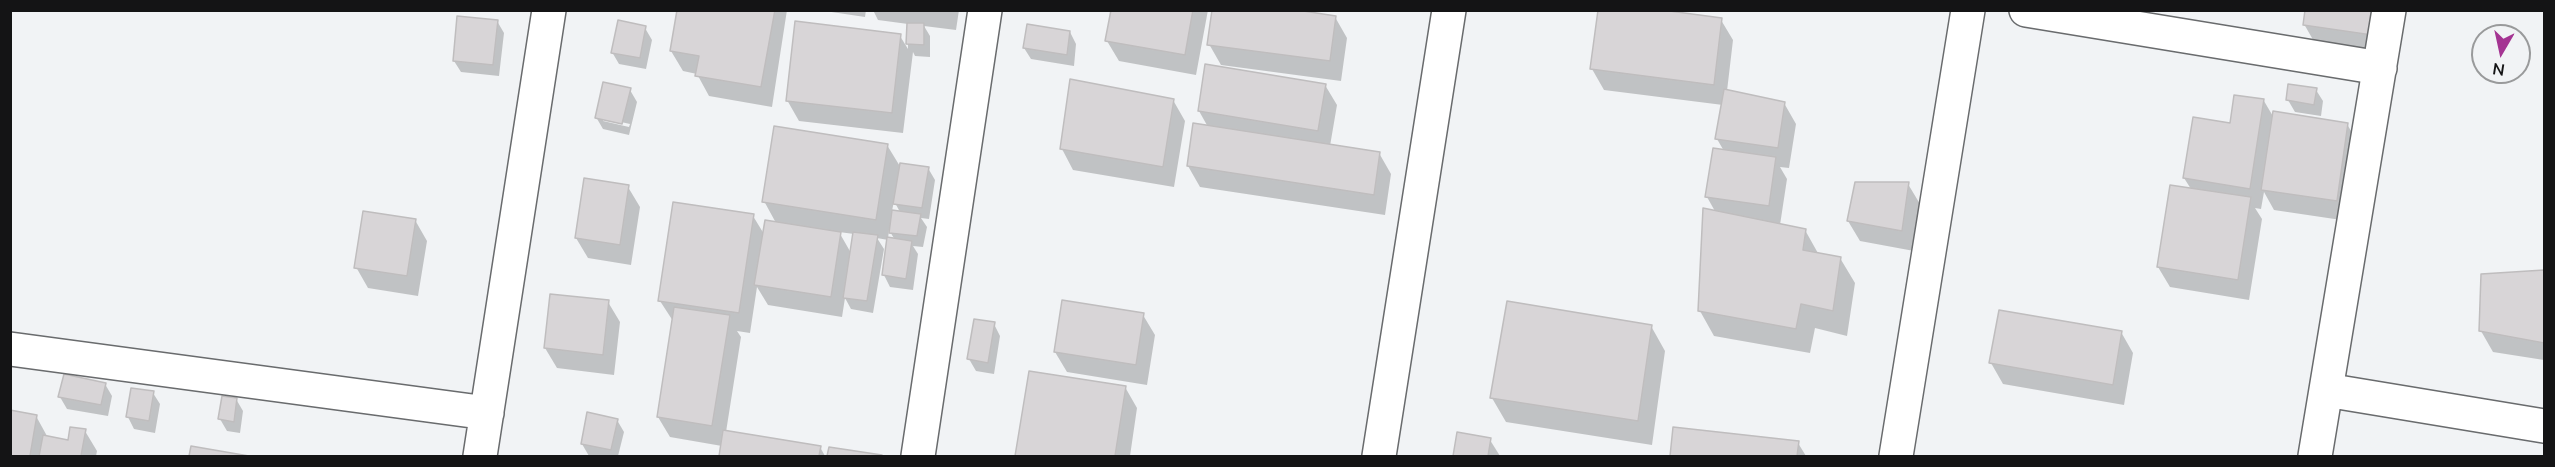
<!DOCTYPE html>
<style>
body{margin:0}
#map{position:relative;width:2555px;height:467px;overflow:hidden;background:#f1f3f5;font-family:Mulish,sans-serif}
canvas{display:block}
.frame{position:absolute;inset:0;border:12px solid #141415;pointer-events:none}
.north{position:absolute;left:2471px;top:24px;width:60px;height:60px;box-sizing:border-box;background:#f1f3f5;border:2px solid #999a9b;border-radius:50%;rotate:189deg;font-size:16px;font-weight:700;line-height:24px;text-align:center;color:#141415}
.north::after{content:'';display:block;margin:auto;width:21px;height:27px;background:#a43492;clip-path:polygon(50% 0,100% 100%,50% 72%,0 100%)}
</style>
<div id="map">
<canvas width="2555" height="467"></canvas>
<div class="frame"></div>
<div class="north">N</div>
</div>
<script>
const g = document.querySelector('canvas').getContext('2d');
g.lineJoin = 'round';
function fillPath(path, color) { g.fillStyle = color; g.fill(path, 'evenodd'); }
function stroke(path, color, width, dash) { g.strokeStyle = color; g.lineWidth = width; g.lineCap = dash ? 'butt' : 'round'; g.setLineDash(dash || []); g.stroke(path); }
fillPath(new Path2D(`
 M678 10H787L772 107 709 96 697 74 683 71 671 51Z
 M818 10H866L865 17Z
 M873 10H959L956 30 924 26 930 36V57L915 56 913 52 903 133 799 121 787 100 900 36 908 49V24L878 20Z
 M1112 10H1208L1196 75 1119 61 1107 41Z
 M1214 10H1307V13L1335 17 1347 38 1341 81 1221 65 1209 44Z
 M2390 10 2383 55 2316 45 2304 24Z
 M1721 20 1733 40 1727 91 1784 103 1796 124 1789 168 1780 167 1787 179 1780 225 1805 230 1819 255 1840 258 1855 283 1847 336 1815 328 1810 353 1714 336 1700 311 1716 213 1707 197 1724 151 1717 139 1723 105 1604 90 1592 69Z
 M497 21 504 33 499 76 461 72 454 61Z
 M645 28 652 40 646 69 619 64 612 52Z
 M1070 32 1076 44 1074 66 1031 59 1024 48Z
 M1325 85 1337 105 1330 146 1379 153 1391 174 1385 215 1200 187 1188 166 1208 127 1199 111Z
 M630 90 637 102 629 135 603 129 596 117ZM603 118 630 124 629 127 603 121Z
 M2316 90 2323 101 2321 116 2295 112 2288 100Z
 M1173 100 1185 121 1174 187 1073 170 1062 149Z
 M2264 101 2274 118 2347 124 2359 145 2348 221 2274 210 2264 192 2261 209 2255 208 2262 219 2249 300 2170 287 2158 267 2191 189 2184 178 2231 124Z
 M887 145 901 168H928L935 180 929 219 921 218 927 227 923 247 913 246 918 254 913 290 890 287 884 275 888 240 877 238 884 249 873 313 851 309 845 298 842 317 768 305 757 287 750 333 737 331 741 337 726 432 820 447 825 456H720L722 446 670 437 658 417 673 321 660 301 753 216 764 234 776 223 764 201ZM894 201 900 212 892 211ZM889 230 895 240 888 239ZM839 232 854 234 851 253Z
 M1908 184 1920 204 1914 251 1860 241 1848 221Z
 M628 187 640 207 631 265 588 258 576 238Z
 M415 220 427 241 418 296 368 288 356 267Z
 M2544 271V360L2493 352 2481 331 2482 276Z
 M608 302 620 322 614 375 557 368 545 348Z
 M1143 315 1155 335 1147 385 1067 372 1055 352Z
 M994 324 1000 336 994 374 976 371 969 359Z
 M1651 326 1665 351 1652 445 1506 422 1492 398Z
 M2121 332 2133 353 2124 405 2003 384 1991 363Z
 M1030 372 1125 387 1137 408 1130 456H1017Z
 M105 384 112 396 108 416 67 409 60 397Z
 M153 393 160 404 155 433 134 429 128 417Z
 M236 399 243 411 240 433 227 431 220 419Z
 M10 412 36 416 47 436 70 442 85 431 97 451 96 456H10Z
 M617 420 624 432 618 456H589L582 444Z
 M1674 429 1798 443 1806 456H1671Z
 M1458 434 1490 440 1500 456H1454Z
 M193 448 243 456H191Z
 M830 449 880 456H829Z`), '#0003');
const building = new Path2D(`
 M677 10H775L761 87 695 76 699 56 670 51Z
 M1111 10H1193L1185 55 1105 41Z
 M1212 10H1297L1336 16 1330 61 1207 45Z
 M1598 10H1662L1722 18 1714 85 1590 69Z
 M2305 10H2376L2372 35 2303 25Z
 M457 16 498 20 493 65 453 61Z
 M618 20 646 26 640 58 611 53Z
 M795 21 901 34 892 113 786 101Z
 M907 23H924V45L906 44Z
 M1027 24 1070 31 1067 55 1023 48Z
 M1205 64 1326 84 1318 131 1198 111Z
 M1070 79 1174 99 1163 167 1060 149Z
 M603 82 631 88 622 124 595 118Z
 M2288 84 2317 88 2314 105 2286 100Z
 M1724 89 1785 102 1778 148 1715 139Z
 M2234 95 2264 99 2250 189 2183 178 2193 117 2230 123Z
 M2273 111 2348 123 2337 201 2261 190Z
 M1193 123 1380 152 1374 195 1187 166Z
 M774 126 888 144 876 220 762 202Z
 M1713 148 1776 157 1769 206 1705 197Z
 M900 163 929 167 922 208 893 204Z
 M584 178 629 185 620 245 575 238Z
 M1855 182H1909L1902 231 1847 221Z
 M2170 185 2251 197 2238 280 2157 267Z
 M673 202 754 214 739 313 658 301Z
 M1703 208 1806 229 1803 250 1841 257 1833 311 1801 304 1796 329 1698 311Z
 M892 210 921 214 917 236 889 233Z
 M363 211 416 219 407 276 354 268Z
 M765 220 841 232 831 297 754 285Z
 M853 232 878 235 867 301 843 298Z
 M887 237 912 241 906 279 882 275Z
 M2544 270V343L2479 331 2481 274Z
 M550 294 609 300 603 355 544 348Z
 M1062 300 1144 313 1136 365 1054 352Z
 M1507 301 1652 325 1638 421 1490 398Z
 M674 307 730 315 712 426 657 417Z
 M1999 310 2122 331 2113 385 1989 363Z
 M974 319 995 322 988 363 967 359Z
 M1029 371 1126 386 1115 456H1015Z
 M64 374 106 383 101 405 58 397Z
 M131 388 154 391 149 421 126 417Z
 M222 396 237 398 234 422 218 419Z
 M10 410 37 415 30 456H10Z
 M587 412 618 419 611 450 581 444Z
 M70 427 86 429 81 456H39L43 435 68 440Z
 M1673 427 1799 441 1797 456H1670Z
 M723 430 821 446 819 456H719Z
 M1457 432 1491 438 1488 456H1453Z
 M191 446 249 456H189Z
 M829 447 882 455V456H827Z`);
fillPath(building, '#d8d5d7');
stroke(building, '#bfbdbe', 1.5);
const minor = new Path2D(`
 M2026 10 2380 68
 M10 349 487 413
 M2326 390 2544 426
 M480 456 549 10
 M918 456 985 10
 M1379 456 1449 10
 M1896 456 1968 10
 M2315 456 2389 10`);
stroke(minor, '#696b6d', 36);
stroke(minor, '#fff', 33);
</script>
